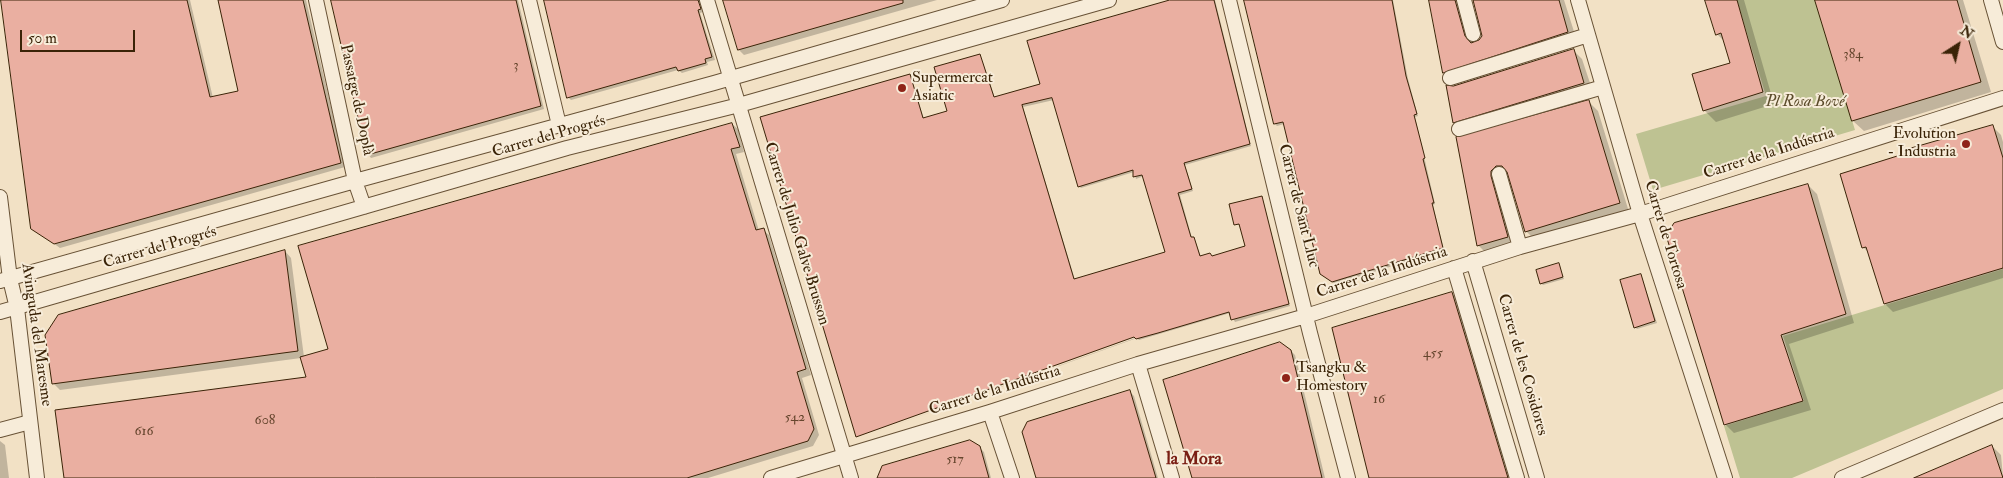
<!DOCTYPE html>
<meta charset="utf-8">
<style>
body{margin:0}
#map{position:relative;width:2003px;height:478px;overflow:hidden;background:#f2e1c5;font-family:"IM FELL Double Pica",serif}
canvas{display:block}
.north{position:absolute;left:1933px;top:20px;width:50px;height:50px;-webkit-text-stroke:4px #f7ecd9;paint-order:stroke;rotate:35deg;font-size:14px;font-weight:700;line-height:20px;text-align:center;color:#3a2307}
.north::after{content:'';display:block;margin:auto;width:18px;height:22px;background:#3a2307;clip-path:polygon(50% 0,100% 100%,50% 72%,0 100%)}
.scale{position:absolute;left:20px;top:30px;width:115px;height:22px;box-sizing:border-box;border:2px solid #3a2307;border-top:0;padding-left:6px;font-size:15px;line-height:18px;white-space:nowrap;color:#3a2307;-webkit-text-stroke:4px #f7ecd9;paint-order:stroke}
</style>
<div id="map">
<canvas width="2003" height="478"></canvas>
<div class="north">N</div>
<div class="scale">50 m</div>
</div>
<script>
const g = document.querySelector('canvas').getContext('2d');
g.lineJoin = 'round';
function fillPath(path, color) { g.fillStyle = color; g.fill(path, 'evenodd'); }
function stroke(path, color, width, dash) { g.strokeStyle = color; g.lineWidth = width; g.lineCap = dash ? 'butt' : 'round'; g.setLineDash(dash || []); g.stroke(path); }
function drawText(font, color, halo, rows, align = 'center') {
  g.font = font + ' "IM FELL Double Pica",serif'; g.lineWidth = 4; g.setLineDash([]); g.textBaseline = 'middle'; g.strokeStyle = halo; g.fillStyle = color; for (const [text, x, y, turn = 0] of rows) {
    g.save(); g.translate(x, y); g.rotate((+turn || 0) * Math.PI / 180); g.textAlign = isNaN(turn) ? turn : align; if (halo) g.strokeText(text, 0, 0); g.fillText(text, 0, 0); g.restore();
  }
}
fillPath(new Path2D(`
 M1737 0H1815L1855 130 1653 190 1636 134 1766 96Z
 M2003 269V389L1792 478H1740L1724 426 1804 401 1783 336Z`), '#bec292');
fillPath(new Path2D(`
 M3 0H190L213 98 240 92 219 0H306L345 167 60 248 32 228Z
 M333 0H518L544 109 371 158 368 154Z
 M546 0H700L703 12 700 13 715 60 707 62 708 65 682 73 678 70 571 100 568 97Z
 M724 0H937L744 55 739 50Z
 M1174 0H1215L1251 146 1185 165 1193 191 1180 195 1192 238 1195 240 1201 257H1212L1247 246 1241 226 1236 224 1261 197 1290 306 1235 322 1230 313 1139 340 1137 338 859 438 1141 336 1140 333 857 435 910 76 924 119 948 111 980 55 995 98 1042 85ZM1054 100 1079 186 1081 188 1134 172 1136 179 1144 176 1167 253 1075 280 1023 107Z
 M1245 0H1393L1408 79 1418 116 1415 117 1435 204 1433 205 1444 250 1335 284 1324 276 1284 124 1277 126 1275 124Z
 M1430 0H1564L1577 41 1453 81 1444 72ZM1471 0H1474L1483 37 1475 44H1472L1464 12Z
 M1706 0H1744L1774 104 1716 122 1704 110 1732 64 1726 43 1717 34Z
 M1816 0H1963L1991 92 1864 131 1853 121Z
 M1573 50 1582 59 1593 92 1463 131 1454 122 1453 88Z
 M1589 102 1598 111 1629 212 1535 240 1526 231 1509 174H1505L1516 246 1487 254 1478 245 1458 138Z
 M732 124 738 129 744 152 736 154 759 231 763 230 769 235 811 375 802 378 819 435 813 446 708 478H65L307 378 301 358 60 390 53 383 285 251 291 258 304 357 330 349Z
 M1993 127 2001 135 2003 142V278L1893 312 1885 304 1870 254 1863 247Z
 M1808 185 1817 194 1854 323 1789 344 1811 410 1734 433 1725 424Z
 M1559 265 1564 279 1543 285 1541 283Z
 M1641 275 1657 323 1637 329 1635 327Z
 M1452 293 1456 297 1510 478H1370Z
 M1290 350 1295 355 1325 478H1193Z
 M1130 392 1134 396 1158 478H1036Z
 M0 441 5 445 9 478H0Z
 M1992 446 2001 455 2003 478H1932Z
 M979 447 984 452 991 478H880Z`), '#0003');
const building = new Path2D(`
 M1 0H187L210 97 238 91 218 0H303L341 163 54 244 31 229Z
 M331 0H516L541 106 367 155Z
 M544 0H698L701 9 698 10 712 57 705 59 706 63 678 71 676 67 567 98Z
 M723 0H903V3L738 50Z
 M1170 0H1214L1250 144 1184 163 1192 189 1178 193 1191 237H1194L1200 256 1210 253 1212 256 1245 246 1239 224 1234 225 1229 204 1262 196 1289 304 1231 320 1229 312 1158 333 1136 339 1134 337 856 437 760 117 910 74 923 118 947 111 934 67 980 54 994 97 1040 84 1027 41ZM1052 98 1078 187 1133 170V177L1142 175 1165 252 1074 279 1022 105Z
 M1244 0H1392L1406 76 1417 114 1414 115 1425 158 1423 159 1434 203H1432L1443 248 1332 282 1320 274 1283 122 1274 124Z
 M1429 0H1455L1465 36 1471 43 1479 40 1482 36 1473 0H1559L1568 32 1443 73Z
 M1705 0H1737L1763 92 1703 111 1692 74 1730 63 1721 33 1716 35Z
 M1815 0H1957L1981 82 1852 121Z
 M1574 49 1584 83 1453 123 1446 85 1453 86Z
 M1589 100 1620 203 1525 232 1507 172 1502 166H1496L1491 171V176L1508 237 1477 246 1456 137Z
 M732 123 740 147 731 149 756 230 764 228 806 369 797 372 814 429 808 441 687 478H64L55 410 306 377 300 357 328 349 298 246Z
 M1993 125 2003 158V268L1884 304 1866 247 1862 248 1840 174 1910 152 1909 149Z
 M1808 184 1846 314 1781 335 1803 401 1724 425 1666 235 1674 223Z
 M285 250 298 351 52 384 45 335 58 315Z
 M1559 263 1563 277 1540 284 1536 270Z
 M1641 274 1655 321 1634 328 1620 280Z
 M1452 292 1508 478H1369L1332 328Z
 M1280 342 1291 350 1322 478H1192L1163 380Z
 M1130 390 1156 478H1036L1022 432 1027 422Z
 M970 440 980 446 989 478H877L882 466Z
 M1992 445 2003 478H1914Z`);
fillPath(building, '#eaafa1');
stroke(building, '#3a2307', 1);
const street = new Path2D(`
 M316 0 355 181 364 207
 M529 0 559 125
 M707 0 851 478
 M1229 0 1310 333 1348 478
 M1464 0 1473 34
 M1578 0 1640 214 1725 478
 M1991 0 2003 42
 M1450 78 1588 35
 M1459 129 1603 87
 M1499 174 1520 247
 M0 197 10 279 17 308 37 478
 M1473 261 1537 478
 M1454 268 1517 478
 M0 281 355 181 714 83 1002 0
 M0 312 567 148 739 105 1109 0
 M1138 364 1172 478
 M990 412 1012 478
 M0 430 30 422
 M771 478 990 412 1138 364 1306 316 1520 247 1640 214 2003 98
 M1842 478 2003 410`);
stroke(street, '#685236', 16);
stroke(street, '#f7ecd9', 14);
for (const [x, y, r, color] of [
 [902,88,5,"#8f2418"],
 [1966,144,5,"#8f2418"],
 [1286,378,5,"#8f2418"]
]) { const dot = new Path2D(); dot.arc(x, y, r, 0, 2 * Math.PI); g.fillStyle = color; g.fill(dot); stroke(dot, '#f7ecd9', 2); }
drawText('14px', '#66462e', null, [
 ["384",1853,55],
 ["3",516,66],
 ["455",1433,354],
 ["16",1379,400],
 ["542",795,418],
 ["608",265,421],
 ["616",144,432],
 ["517",955,460]
]);
drawText('16px', '#3a2307', '#f7ecd9', [
 ["Supermercat",912,79],
 ["Asiatic",912,97],
 ["Evolution",1956,135,"right"],
 ["- Industria",1956,153,"right"],
 ["Tsangku &",1296,369],
 ["Homestory",1296,387]
], 'left');
drawText('16px', '#3a2307', '#f7ecd9', [
 ["Passatge de Doplà",356,100,78],
 ["Carrer del Progrés",549,137,-16],
 ["Carrer de la Indústria",1769,154,-18],
 ["Carrer de Sant Lluc",1298,206,76],
 ["Carrer de Julio Galve Brusson",796,234,73],
 ["Carrer de Tortosa",1665,235,73],
 ["Carrer del Progrés",160,248,-16],
 ["Carrer de la Indústria",1382,273,-18],
 ["Avinguda del Maresme",36,335,82],
 ["Carrer de les Cosidores",1522,365,74],
 ["Carrer de la Indústria",995,391,-17]
]);
drawText('italic 16px', '#5b4b2a', '#f7ecd9', [
 ["Pl Rosa Bové",1805,103]
]);
drawText('bold 18px', '#7a1f14', '#f7ecd9', [
 ["la Mora",1194,460]
]);
</script>
